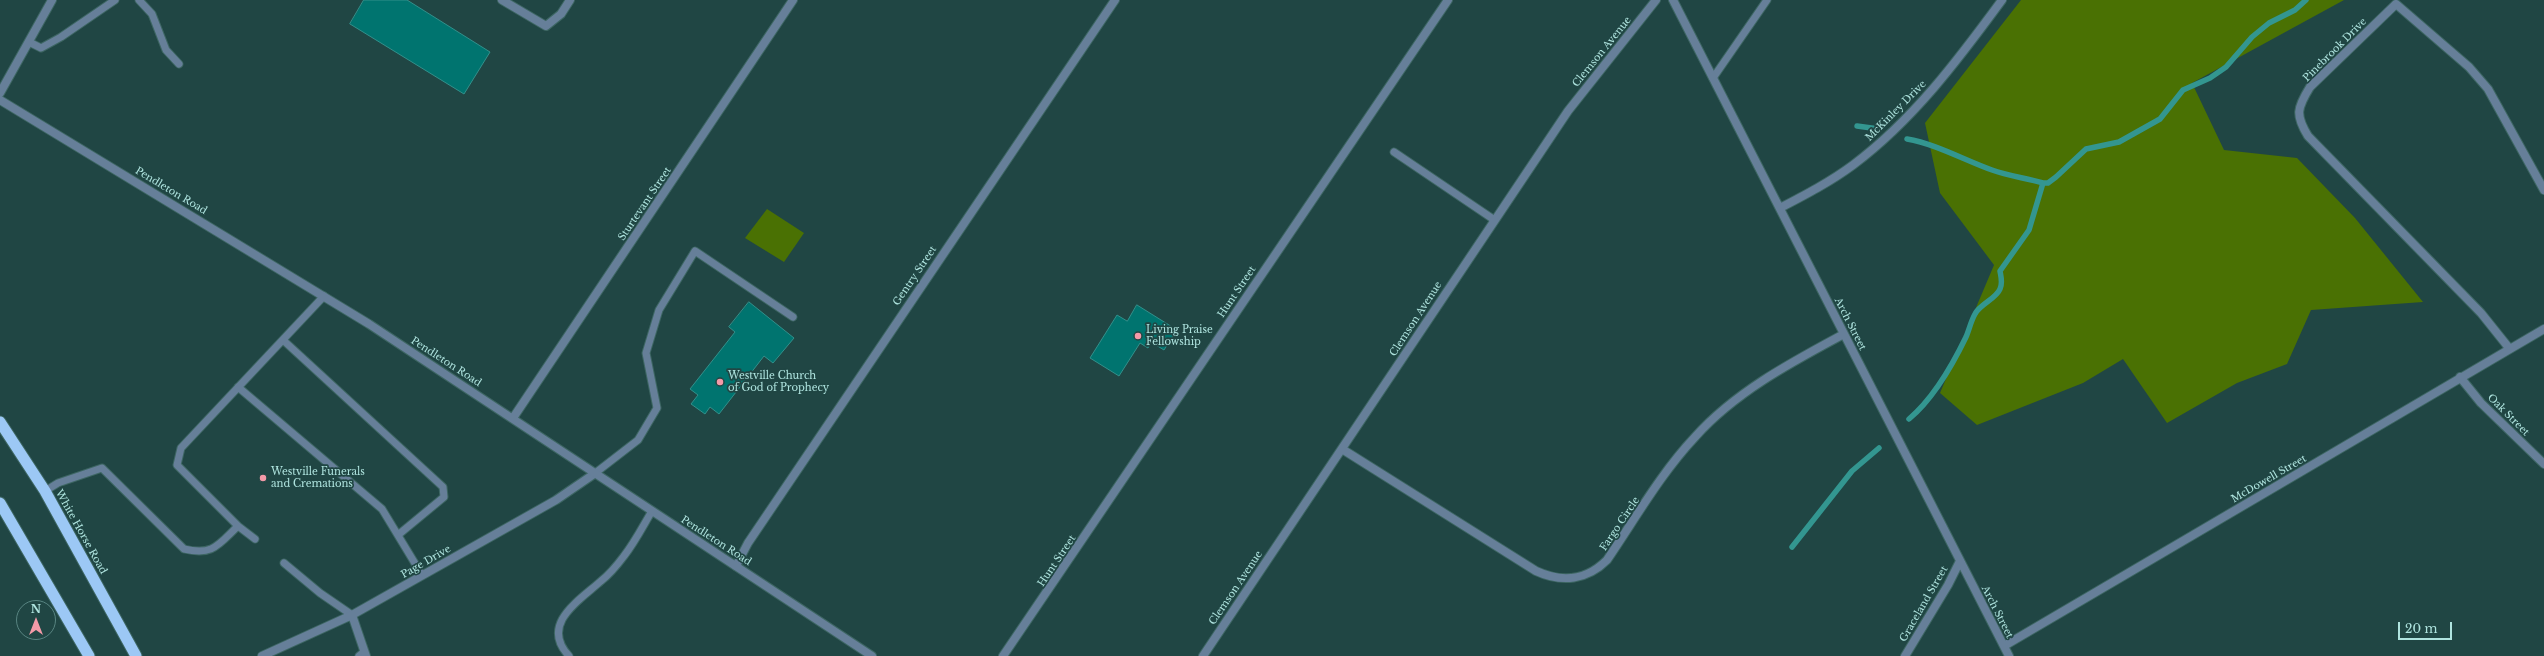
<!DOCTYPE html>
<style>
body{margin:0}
#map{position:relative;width:2544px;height:656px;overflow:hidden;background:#204644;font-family:"Libre Baskerville",serif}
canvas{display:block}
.north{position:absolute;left:16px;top:600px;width:40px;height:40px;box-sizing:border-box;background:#204644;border:1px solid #598582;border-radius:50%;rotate:0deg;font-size:11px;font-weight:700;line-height:16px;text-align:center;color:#afe4df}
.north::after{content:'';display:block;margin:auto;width:14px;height:18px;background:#f39aa8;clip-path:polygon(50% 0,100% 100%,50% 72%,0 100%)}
.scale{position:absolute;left:2398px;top:622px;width:54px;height:18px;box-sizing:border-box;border:2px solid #afe4df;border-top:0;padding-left:5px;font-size:12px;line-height:14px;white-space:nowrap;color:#afe4df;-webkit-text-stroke:3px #204644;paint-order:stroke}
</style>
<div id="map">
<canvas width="2544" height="656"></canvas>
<div class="north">N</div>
<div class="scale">20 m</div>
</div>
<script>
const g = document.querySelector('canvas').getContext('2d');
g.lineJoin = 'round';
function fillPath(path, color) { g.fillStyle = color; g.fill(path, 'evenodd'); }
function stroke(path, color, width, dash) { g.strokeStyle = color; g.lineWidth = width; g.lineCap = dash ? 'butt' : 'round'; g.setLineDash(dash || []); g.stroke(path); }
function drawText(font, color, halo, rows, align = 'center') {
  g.font = font + ' "Libre Baskerville",serif'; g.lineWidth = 3.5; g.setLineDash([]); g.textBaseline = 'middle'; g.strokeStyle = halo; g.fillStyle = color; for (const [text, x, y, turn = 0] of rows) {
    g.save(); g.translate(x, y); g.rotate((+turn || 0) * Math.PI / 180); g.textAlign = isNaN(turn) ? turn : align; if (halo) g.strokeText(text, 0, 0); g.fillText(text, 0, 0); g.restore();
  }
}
fillPath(new Path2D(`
 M2021 0H2344L2192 83 2224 150 2297 158 2355 218 2423 302 2311 310 2287 364 2237 383 2167 423 2123 359 2083 383 1977 425 1940 393 1994 265 1940 193 1925 123Z
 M767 209 804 233 784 262 745 238Z`), '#4a7103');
stroke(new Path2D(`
 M1857 126 1879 129
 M1907 139C1936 144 1964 160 1992 170 2008 176 2026 178 2043 183
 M1909 419C1934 398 1952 366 1966 337 1969 330 1971 321 1975 314 1980 304 1996 299 2000 289 2003 283 2001 277 2000 271L2029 230 2043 183H2048L2056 177 2086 149 2119 142 2160 119 2183 90 2210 78 2226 67 2252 37 2269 23 2295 10 2306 0
 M1792 547 1852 471 1879 448`), '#339690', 5.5);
const building = new Path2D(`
 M364 0H407L490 52 464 94 350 24Z
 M749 302 794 338 773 363 764 356 719 414 710 407 705 414 691 404 698 395 690 389 735 332 729 327Z
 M1137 305 1177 330 1164 350 1151 342 1148 348 1140 343 1119 376 1090 358 1117 315 1127 321Z`);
fillPath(building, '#00746f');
stroke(building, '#32908b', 1);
const service = new Path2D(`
 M139 0 152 14 166 50 179 64
 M29 42 41 48 61 37 115 0
 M1713 78 1767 0
 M1394 152 1493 219
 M283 340 443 487 444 497 398 535
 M238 387 382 509 422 575
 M594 474 638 440 657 408 646 353 659 310 695 251 793 317
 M45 491 58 483 102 468 184 549C213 556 218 545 238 526L177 465 181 448 324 296
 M238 526 255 539
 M284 563 320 593 352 615
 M359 656 364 652
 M569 656C539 624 580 600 601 581 610 574 618 564 624 556 635 542 643 526 652 511`);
const minor = new Path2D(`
 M502 0 546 26 561 14 570 0
 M1673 0 2009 656
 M0 93 52 0
 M1780 208C1805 195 1830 182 1853 165 1913 120 1958 60 2002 0
 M2509 348 2481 313 2308 136C2295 115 2297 108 2310 87L2396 4 2469 67 2488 89 2544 190
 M2460 377 2481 403 2544 464
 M513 418 793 0
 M1342 449 1536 571C1562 583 1587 580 1607 560 1635 519 1661 473 1695 437 1735 392 1792 362 1844 334
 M736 566 748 543 1115 0
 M352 615 366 656
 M2004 646 2544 329
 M262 656 352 615 556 500 594 474
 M1003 656 1448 0
 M1203 656 1568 111 1656 0
 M1905 656 1948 585 1960 561`);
const tertiary = new Path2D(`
 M0 100 369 324 872 656`);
const trunk = new Path2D(`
 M0 422 45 491 136 656
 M0 503 89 656`);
stroke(service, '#3d6663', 9);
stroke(minor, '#3d6663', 10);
stroke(tertiary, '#3d6663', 10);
stroke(trunk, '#3d6663', 13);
stroke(service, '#667f99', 7);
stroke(minor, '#667f99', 8);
stroke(tertiary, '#667f99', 8);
stroke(trunk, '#9cc8f5', 11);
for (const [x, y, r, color] of [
 [1138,336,4,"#f39aa8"],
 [720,382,4,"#f39aa8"],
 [263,478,4,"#f39aa8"]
]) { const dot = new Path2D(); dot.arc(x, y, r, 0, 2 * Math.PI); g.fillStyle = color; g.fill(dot); stroke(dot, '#204644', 1.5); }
drawText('10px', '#afe4df', '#204644', [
 ["Pinebrook Drive",2335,50,-45],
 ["Clemson Avenue",1602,52,-51],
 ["McKinley Drive",1896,111,-45],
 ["Pendleton Road",171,191,31],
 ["Sturtevant Street",645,204,-56],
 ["Gentry Street",915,276,-56],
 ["Hunt Street",1237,292,-56],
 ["Clemson Avenue",1416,319,-57],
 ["Arch Street",1850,324,63],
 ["Pendleton Road",446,362,33],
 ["Oak Street",2508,415,45],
 ["McDowell Street",2269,479,-30],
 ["Fargo Circle",1620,524,-56],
 ["White Horse Road",81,532,61],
 ["Pendleton Road",716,541,33],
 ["Hunt Street",1057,561,-56],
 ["Page Drive",426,562,-30],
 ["Clemson Avenue",1236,588,-56],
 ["Graceland Street",1924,604,-60],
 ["Arch Street",1997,612,63]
]);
drawText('10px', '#afe4df', '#204644', [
 ["Living Praise",1146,330],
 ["Fellowship",1146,342],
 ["Westville Church",728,376],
 ["of God of Prophecy",728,388],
 ["Westville Funerals",271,472],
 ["and Cremations",271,484]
], 'left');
</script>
